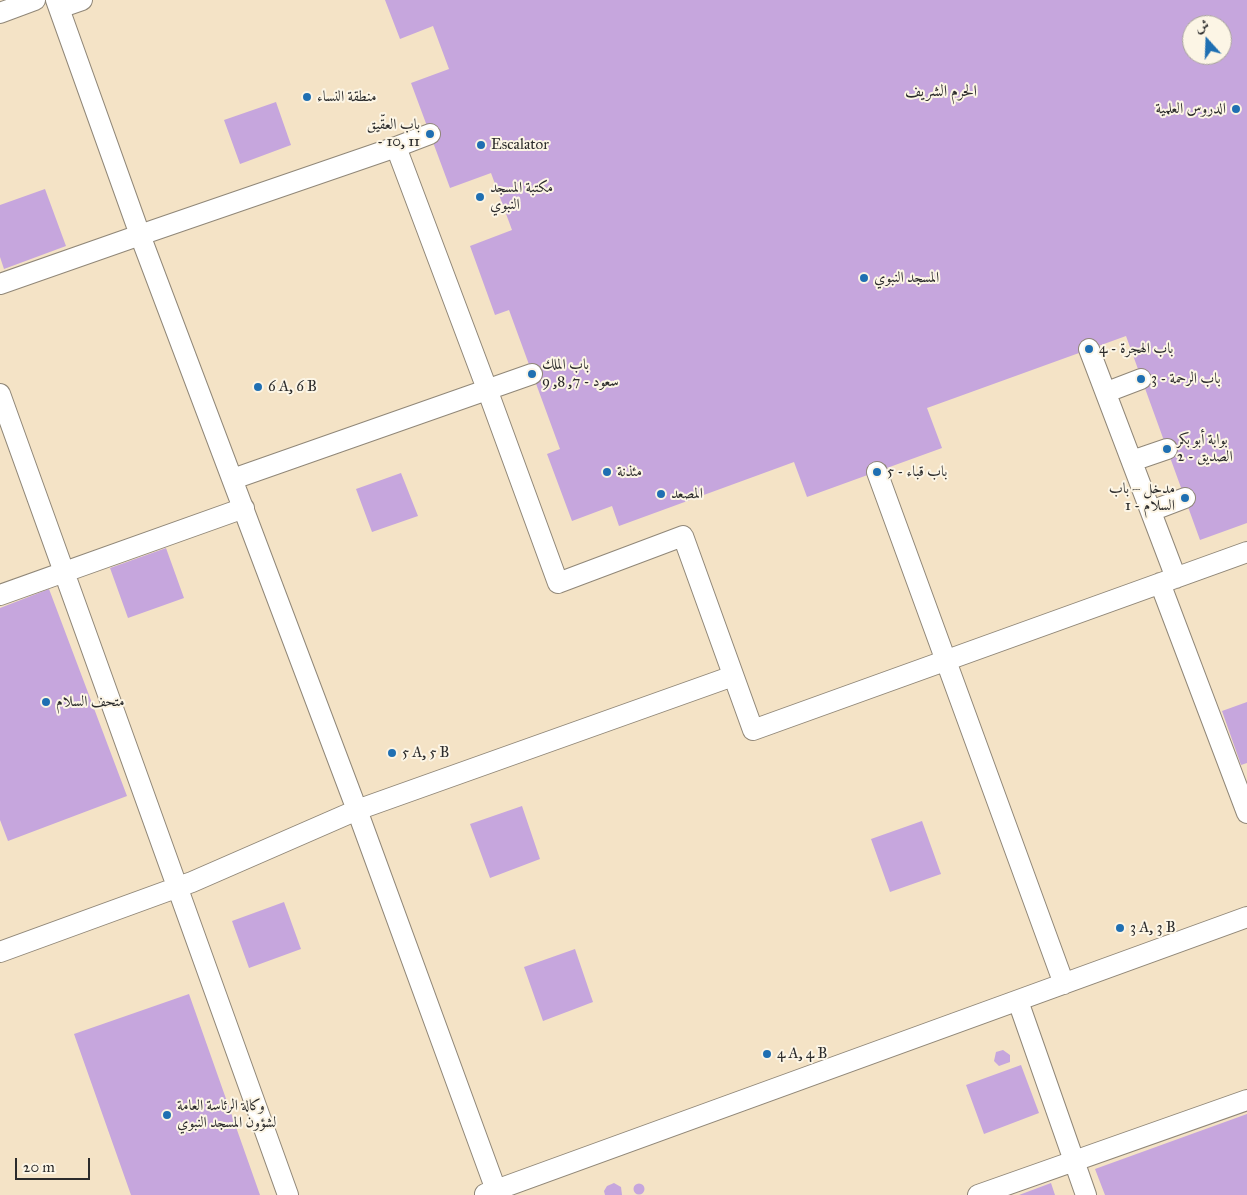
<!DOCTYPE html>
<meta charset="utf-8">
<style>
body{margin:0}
#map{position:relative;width:1247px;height:1195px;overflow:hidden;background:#f4e3c6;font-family:"IM FELL Great Primer",Amiri,serif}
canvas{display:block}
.north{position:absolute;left:1182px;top:15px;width:50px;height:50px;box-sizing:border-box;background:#fcf5e5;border:1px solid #a8a49b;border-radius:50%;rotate:340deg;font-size:14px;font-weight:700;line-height:20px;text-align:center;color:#2b2b2b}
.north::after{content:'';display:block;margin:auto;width:18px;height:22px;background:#1f6fb2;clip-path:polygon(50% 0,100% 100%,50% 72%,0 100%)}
.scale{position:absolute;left:15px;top:1158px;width:75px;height:22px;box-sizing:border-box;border:2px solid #2b2b2b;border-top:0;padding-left:6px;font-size:15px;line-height:18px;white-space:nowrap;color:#2b2b2b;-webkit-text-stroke:4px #fcf5e5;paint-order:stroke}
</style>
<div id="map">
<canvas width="1247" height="1195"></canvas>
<div class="north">ش</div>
<div class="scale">20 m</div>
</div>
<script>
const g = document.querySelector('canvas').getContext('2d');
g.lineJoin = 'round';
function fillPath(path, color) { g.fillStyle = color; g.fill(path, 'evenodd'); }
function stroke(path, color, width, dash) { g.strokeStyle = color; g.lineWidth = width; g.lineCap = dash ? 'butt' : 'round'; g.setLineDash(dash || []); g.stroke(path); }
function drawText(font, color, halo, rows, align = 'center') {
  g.font = font + ' "IM FELL Great Primer",Amiri,serif'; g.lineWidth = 4; g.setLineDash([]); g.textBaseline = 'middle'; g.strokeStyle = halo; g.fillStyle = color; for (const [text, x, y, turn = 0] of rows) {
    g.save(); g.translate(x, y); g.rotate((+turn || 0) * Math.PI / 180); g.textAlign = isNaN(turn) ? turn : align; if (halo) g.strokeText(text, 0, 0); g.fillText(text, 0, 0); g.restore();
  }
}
fillPath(new Path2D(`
 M385 0H1247V523L1200 540 1126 336 927 408 942 448 807 497 794 462 619 526 612 506 572 521 547 454 560 449 509 310 495 315 470 246 512 230 491 173 450 188 411 83 449 69 433 26 400 39ZM1192 25H1222V55H1192Z
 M276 102 291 145 240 164 224 120Z
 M45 189 66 246 4 269 0 257V205Z
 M401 473 418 516 372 532 356 489Z
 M166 548 184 598 128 618 110 568Z
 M49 589 127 796 8 841 0 820V608Z
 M1247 702V763L1241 765 1222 711Z
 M522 806 540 859 490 878 470 824Z
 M922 821 941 874 890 892 871 839Z
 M284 902 301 949 249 968 232 921Z
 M575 949 593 1002 543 1021 524 967Z
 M189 994 260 1195H131L74 1034Z
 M1003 1050 1010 1055V1062L999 1066 994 1061 996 1052Z
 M1021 1065 1039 1113 984 1134 966 1085Z
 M1247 1114V1195H1105L1095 1169Z
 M614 1183 621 1187 622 1195H605L604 1191 607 1186Z
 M1051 1183 1055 1195H1019Z
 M633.5 1189a5.5 5.5 0 1 1 11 0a5.5 5.5 0 1 1-11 0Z`), '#c6a6dd');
const pedestrian = new Path2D(`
 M56 0 140 235 396 147 487 389 558 583 683 536 753 730 1247 552
 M59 8 82 0
 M0 13 35 0
 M396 147 430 134
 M0 284 140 235 357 810 496 1190
 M1089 349 1176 578
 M1107 392 1141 379
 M0 394 288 1195
 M1132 461 1167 449
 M877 472 1064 984
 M233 479 532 374
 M1151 511 1185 498
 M1160 583 1247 813
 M0 595 244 508
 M0 952 192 882 357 810 733 676
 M1018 1001 1086 1195
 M485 1194 1247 917
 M978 1195 1247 1100`);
stroke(pedestrian, '#908778', 22);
stroke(pedestrian, '#fff', 20);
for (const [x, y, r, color] of [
 [307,97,5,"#1f6fb2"],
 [1236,109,5,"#1f6fb2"],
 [430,134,5,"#1f6fb2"],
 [481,145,5,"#1f6fb2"],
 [480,197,5,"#1f6fb2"],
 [864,278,5,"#1f6fb2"],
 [1089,349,5,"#1f6fb2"],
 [532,374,5,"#1f6fb2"],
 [1141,379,5,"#1f6fb2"],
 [258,387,5,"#1f6fb2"],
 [1167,449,5,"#1f6fb2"],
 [607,472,5,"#1f6fb2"],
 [877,472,5,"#1f6fb2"],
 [661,494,5,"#1f6fb2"],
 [1185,498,5,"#1f6fb2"],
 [46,702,5,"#1f6fb2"],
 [392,753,5,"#1f6fb2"],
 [1120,928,5,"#1f6fb2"],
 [767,1054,5,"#1f6fb2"],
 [167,1115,5,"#1f6fb2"]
]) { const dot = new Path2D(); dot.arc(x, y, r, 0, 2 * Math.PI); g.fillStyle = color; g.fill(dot); stroke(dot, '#fcf5e5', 2); }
drawText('15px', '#2b2b2b', '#fcf5e5', [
 ["منطقة النساء",317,97],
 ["الدروس العلمية",1226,109,"right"],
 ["باب العقّيق",420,125,"right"],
 ["- 10, 11",420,142,"right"],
 ["Escalator",491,145],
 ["مكتبة المسجد",490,188],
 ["النبوي",490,205],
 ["المسجد النبوي",874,278],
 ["باب الهجرة - 4",1099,349],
 ["باب الملك",542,365],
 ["سعود - 7, 8, 9",542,382],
 ["باب الرحمة - 3",1151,379],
 ["6 A, 6 B",268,387],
 ["بوابة أبو بكر",1177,440],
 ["الصديق - 2",1177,457],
 ["مئذنة",617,472],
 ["باب قباء - 5",887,472],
 ["مدخل – باب",1175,489,"right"],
 ["السلام - 1",1175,506,"right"],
 ["المصعد",671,494],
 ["متحف السلام",56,702],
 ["5 A, 5 B",402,753],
 ["3 A, 3 B",1130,928],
 ["4 A, 4 B",777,1054],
 ["وكالة الرئاسة العامة",177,1106],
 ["لشؤون المسجد النبوي",177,1123]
], 'left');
drawText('16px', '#2b2b2b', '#fcf5e5', [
 ["الحرم الشريف",941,92]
]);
</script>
